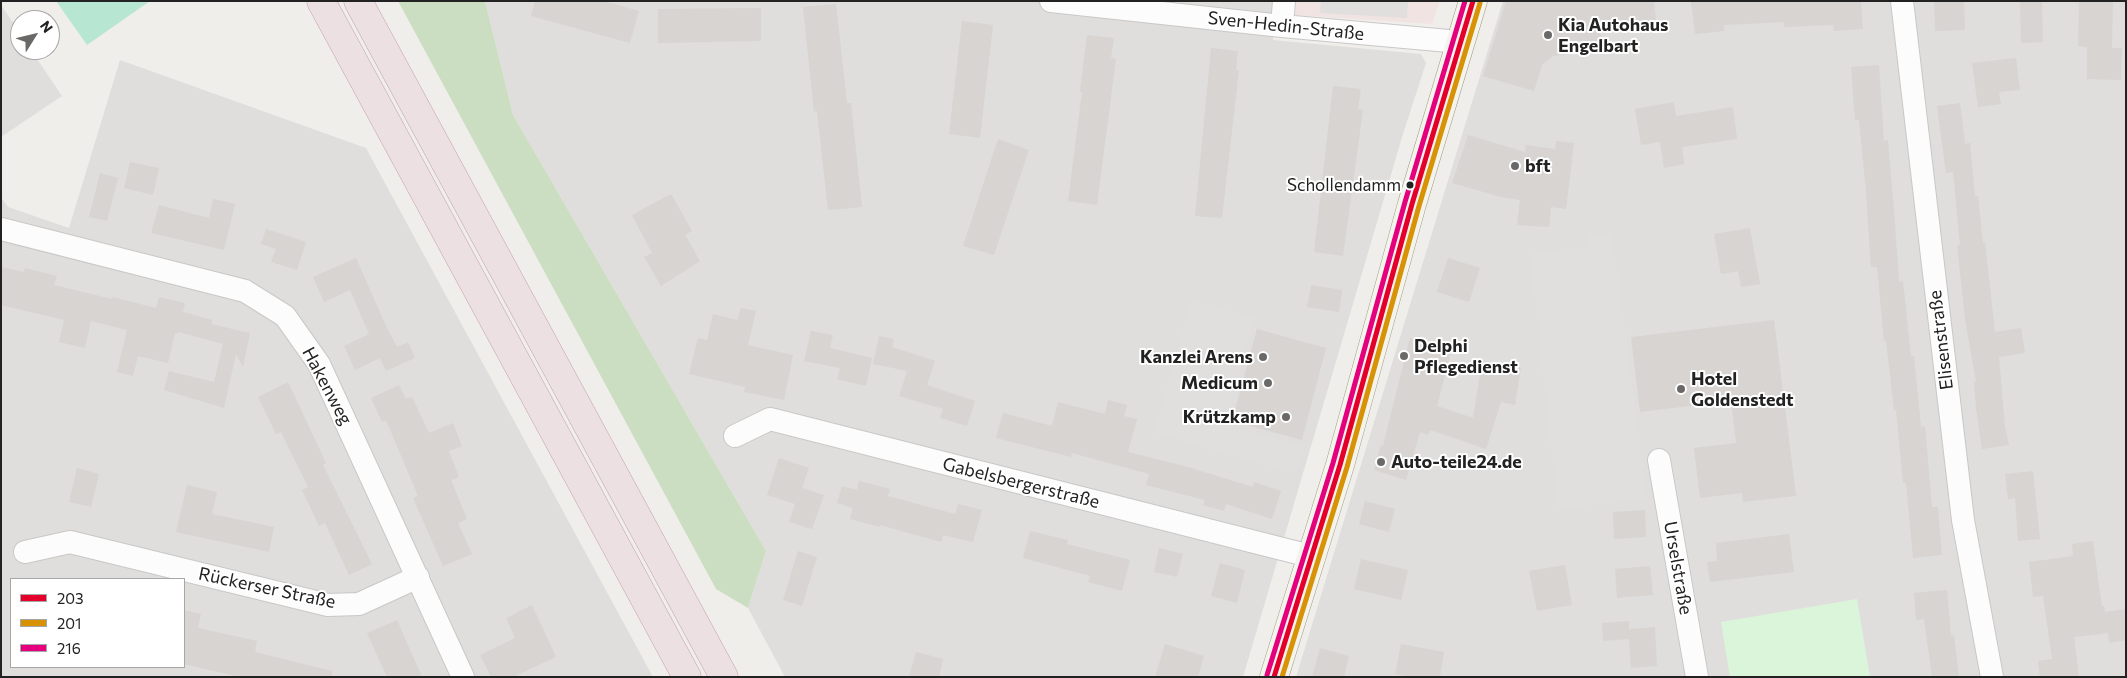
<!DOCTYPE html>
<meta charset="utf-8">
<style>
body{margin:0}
#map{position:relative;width:2127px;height:678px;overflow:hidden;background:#f0eeeb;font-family:Commissioner,sans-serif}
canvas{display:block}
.frame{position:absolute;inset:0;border:2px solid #222;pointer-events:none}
.legend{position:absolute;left:10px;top:578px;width:175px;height:90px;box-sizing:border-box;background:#fff;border:1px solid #a7a7a7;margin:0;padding:6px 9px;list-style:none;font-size:15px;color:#222}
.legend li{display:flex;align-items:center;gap:10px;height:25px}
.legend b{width:25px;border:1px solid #a7a7a7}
.north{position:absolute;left:10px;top:10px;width:50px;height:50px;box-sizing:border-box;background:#fff;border:1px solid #a7a7a7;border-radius:50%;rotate:54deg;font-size:14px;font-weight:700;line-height:20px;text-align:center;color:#222}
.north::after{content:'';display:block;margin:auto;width:18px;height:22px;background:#6a6968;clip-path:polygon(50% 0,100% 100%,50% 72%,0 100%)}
</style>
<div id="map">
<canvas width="2127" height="678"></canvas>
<div class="frame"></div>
<ul class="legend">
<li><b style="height:6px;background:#e4002b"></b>203</li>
<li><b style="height:6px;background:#d79205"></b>201</li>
<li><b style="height:6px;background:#e5007d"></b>216</li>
</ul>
<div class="north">N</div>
</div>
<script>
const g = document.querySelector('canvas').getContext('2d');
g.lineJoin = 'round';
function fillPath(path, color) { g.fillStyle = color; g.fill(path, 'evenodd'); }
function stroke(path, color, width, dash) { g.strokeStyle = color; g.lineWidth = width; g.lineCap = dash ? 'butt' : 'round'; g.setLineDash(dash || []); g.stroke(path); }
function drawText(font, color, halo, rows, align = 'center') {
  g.font = font + ' Commissioner,sans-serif'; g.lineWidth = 4; g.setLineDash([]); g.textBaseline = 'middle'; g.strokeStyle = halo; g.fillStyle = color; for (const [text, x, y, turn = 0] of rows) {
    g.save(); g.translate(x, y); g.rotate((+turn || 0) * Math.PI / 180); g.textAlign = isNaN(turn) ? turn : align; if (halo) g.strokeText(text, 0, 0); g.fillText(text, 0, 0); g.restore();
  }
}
fillPath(new Path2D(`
 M485 1H1275L1273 40 1421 54 1426 63 1403 134 1243 677H785L748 608 766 551 513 115Z
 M1503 1H2126V677H1296Z
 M1 5 20 33V50H31L62 96 1 137Z
 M120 60 366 148 653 677H1V197L8 207 69 228ZM11 579H184V667H11Z`), '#dfdedc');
fillPath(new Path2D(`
 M1296 1H1440L1432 24 1295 15Z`), '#f1e3e1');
fillPath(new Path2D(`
 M398 1H485L513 115 766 551 748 608 716 589Z`), '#cbdec1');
fillPath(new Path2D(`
 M1857 599 1870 677H1730L1721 622Z`), '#daf5da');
fillPath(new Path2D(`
 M56 1H150L87 45Z`), '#b7e6d2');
fillPath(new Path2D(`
 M1321 1H1408L1407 18 1320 13Z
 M1612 233 1647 498 1558 509 1530 253 1589 247V235Z
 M1192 300 1255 318 1225 424 1305 447 1297 474 1154 433Z`), '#e0dfde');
fillPath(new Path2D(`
 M535 1H604L639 11 630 43 531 16Z
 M1506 1H1654L1656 20 1599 27 1603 49 1553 56 1542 65 1534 91 1483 76Z
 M1701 1H1861L1863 29 1834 31 1833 25 1784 27V22L1724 25V31L1695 34 1691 2Z
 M1934 1H1964L1965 30 1935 31Z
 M2020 1H2042L2043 42 2021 43Z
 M2079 1H2113L2112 48H2122L2121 80 2087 79V47L2078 46Z
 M836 4 847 103H851L862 207 828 210 817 111 814 112 803 7Z
 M761 8V41L658 43V9Z
 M962 21 993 25 980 138 949 134Z
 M1087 35 1114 38 1111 58 1116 59 1097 205 1068 201 1082 92 1080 91Z
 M1211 48 1238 51 1236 70H1239L1222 218 1195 216Z
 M2016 58 2020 90 1999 92 2001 104 1978 107 1972 63Z
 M1879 65 1884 141 1888 140 1894 210 1899 282 1903 281 1911 356H1914L1921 427 1925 426 1932 507H1938L1942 555 1913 558 1906 483H1903L1896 410H1894L1886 341H1884L1877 267H1871L1866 192 1859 120H1855L1851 67Z
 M1333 86 1361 89 1358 109 1363 110 1343 256 1314 252Z
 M1674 102 1676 116 1733 107 1737 139 1682 147 1684 164 1664 168 1660 142 1641 145 1635 109Z
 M1960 103 1965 144 1970 143 1975 196H1978L1983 243 1985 242 1995 332 2021 328 2025 353 1999 357 2005 427 2009 445 1982 449 1976 408 1974 382H1976L1965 319 1957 245H1960L1953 172 1946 173 1937 106Z
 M1468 135 1525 152 1526 145 1555 149 1556 141 1574 143 1566 209 1551 207 1549 227 1517 225 1520 200 1501 197 1452 183Z
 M998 139 1029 150 994 255 963 246Z
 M130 162 159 168 153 195 124 188Z
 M100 173 118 178 107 221 89 217Z
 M671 194 692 231 685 235 700 261 661 286 644 257 652 253 632 215Z
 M213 199 235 204 224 250 151 233 159 205 209 218Z
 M1750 228 1760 284 1741 287 1738 271 1721 274 1714 234Z
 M266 229 306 242 297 270 271 262 276 249 261 244Z
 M356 258 386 326 397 347 408 342 415 358 386 371 380 358 355 370 344 346 369 334 350 290 324 302 313 277Z
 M1448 258 1480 268 1469 302 1437 292Z
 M1 267 24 272 25 268 57 276 54 285 112 299 113 297 156 308 159 297 185 303 183 312 212 320 211 324 250 333 243 367 236 354 224 408 164 390 169 371 214 382 223 344 179 332 178 334 175 333 168 363 138 356 133 376 117 372 127 330 91 321 85 348 59 342 64 320 1 305Z
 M1311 285 1342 290 1339 312 1307 307Z
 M741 308 756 311 748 345 793 355 784 400 744 392 745 387 689 374 698 338 707 340 713 314 737 320Z
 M1774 320 1796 496 1743 502 1742 493 1700 498 1694 448 1736 443 1731 401 1640 412 1631 337Z
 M1257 329 1326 348 1302 440 1232 421Z
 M811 331 833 335 830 348 872 358 866 386 837 379 840 368 804 361Z
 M879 336 894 339 892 347 935 361 927 385 975 401 967 426 940 418 943 409 899 396 907 371 873 364Z
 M1410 338 1451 352 1437 406 1473 418 1482 361 1521 367 1515 405 1501 402 1486 449 1430 430 1428 435 1420 432 1406 480 1374 470 1381 445 1383 446Z
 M288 382 326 463 323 465 372 564 349 575 325 523 319 526 302 490 308 487 281 432 276 434 258 397Z
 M399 385 406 399 412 397 429 433 453 423 462 446 449 451 459 477 451 480 467 519 458 523 472 554 443 566 413 498 418 496 386 420 382 422 371 398Z
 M1108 400 1127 405 1124 416 1137 419 1128 452 1188 467 1253 487 1254 482 1281 491 1272 519 1226 504 1224 511 1203 505 1205 500 1146 485 1149 474 1072 453 1071 457 996 438 1003 413 1052 426 1058 402 1105 414Z
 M779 458 809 468 802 488 824 495 812 529 789 522 795 504 767 495Z
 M77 468 99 474 91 507 69 502Z
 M2033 471 2040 539 2018 541 2015 498 2008 499 2005 474Z
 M859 481 890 489 888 496 955 514 958 504 982 510 973 542 943 535 941 542 880 525V527L850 519 853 508 837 503 842 486 857 490Z
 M187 485 217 492 212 514 274 527 269 552 176 532Z
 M1365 501 1395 509 1389 532 1359 524Z
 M1645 510 1646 537 1614 539 1613 512Z
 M1030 531 1068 540 1067 544 1130 560 1122 591 1088 582 1090 576 1023 558Z
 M1789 534 1794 572 1710 582 1707 562 1717 561 1716 543Z
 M2093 541 2102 607 2104 606 2105 612 2126 609V640L2109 643 2108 633 2074 637 2079 677H2040L2038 661 2052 659 2043 596 2033 597 2029 562 2073 556 2072 544Z
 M1159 548 1183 554 1177 577 1154 572Z
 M798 551 817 557 802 606 783 600Z
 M1361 559 1408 570 1401 600 1354 589Z
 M1220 563 1245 570 1237 603 1211 596Z
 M1565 565 1572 605 1537 611 1529 571Z
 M1650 566 1653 595 1617 598 1615 569Z
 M1947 590 1951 636 1954 635 1959 677H1932L1924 619 1916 620 1914 593Z
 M532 605 556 657 513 677H491L480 655 515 638 506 618Z
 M184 610 201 614 198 628 257 641 255 652 332 671V677H240L184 664Z
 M397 620 422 677H387L367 633Z
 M1629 621V629L1655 627 1657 666 1631 668 1629 639 1603 641 1602 623Z
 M1165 644 1204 656 1198 677H1155Z
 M1401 644 1444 652 1440 677H1409L1395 674Z
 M1320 648 1349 656 1344 677H1312Z
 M916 652 943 659 939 677H909Z`), '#d7d4d2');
const minor = new Path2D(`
 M1051 1 1282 26 1460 42
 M1902 1 1963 520 1992 677
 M1282 26 1284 1
 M1 229 245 291 285 316 319 364 463 677
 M735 436 770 419 1310 556
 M1659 460 1697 677
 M25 552 70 542 328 605 359 604 418 577`);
const secondary = new Path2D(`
 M1274 677 1340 465 1412 204 1473 1`);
const motorway = new Path2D(`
 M321 1 687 677
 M358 1 724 677`);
stroke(minor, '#c9c8c7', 24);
stroke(secondary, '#999a82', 29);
stroke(motorway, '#c5a2ac', 29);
stroke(minor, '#fdfcfc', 22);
stroke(secondary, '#f4f4ed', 28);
stroke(motorway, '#ece0e2', 28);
stroke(new Path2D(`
 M1274 677 1340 465 1412 204 1473 1`), '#e4002b', 5);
stroke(new Path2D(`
 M1282 677 1347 467 1419 206 1480 3`), '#d79205', 5);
stroke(new Path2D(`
 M1267 675 1333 463 1405 202 1465 1`), '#e5007d', 5);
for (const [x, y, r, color] of [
 [1548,35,5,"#6a6968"],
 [1515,166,5,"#6a6968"],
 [1410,185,4.5,"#222"],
 [1404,356,5,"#6a6968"],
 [1263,357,5,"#6a6968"],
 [1268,383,5,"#6a6968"],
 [1681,389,5,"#6a6968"],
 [1286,417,5,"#6a6968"],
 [1381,462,5,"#6a6968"]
]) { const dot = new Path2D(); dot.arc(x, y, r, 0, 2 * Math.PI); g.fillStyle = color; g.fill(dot); stroke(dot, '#fff', 2); }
drawText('17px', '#222', '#fff', [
 ["Schollendamm",1401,185]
], 'right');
drawText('bold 18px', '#222', '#fff', [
 ["Kia Autohaus",1558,25],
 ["Engelbart",1558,46],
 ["bft",1525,166],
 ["Delphi",1414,346],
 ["Pflegedienst",1414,367],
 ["Kanzlei Arens",1253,357,"right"],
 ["Hotel",1691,379],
 ["Goldenstedt",1691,400],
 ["Medicum",1258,383,"right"],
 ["Krützkamp",1276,417,"right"],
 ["Auto-teile24.de",1391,462]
], 'left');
drawText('18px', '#222', '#fff', [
 ["Sven-Hedin-Straße",1286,26,6],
 ["Elisenstraße",1941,340,-97],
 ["Hakenweg",327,386,62],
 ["Gabelsbergerstraße",1021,483,14],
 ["Urselstraße",1678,568,80],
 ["Rückerser Straße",267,588,12]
]);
</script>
